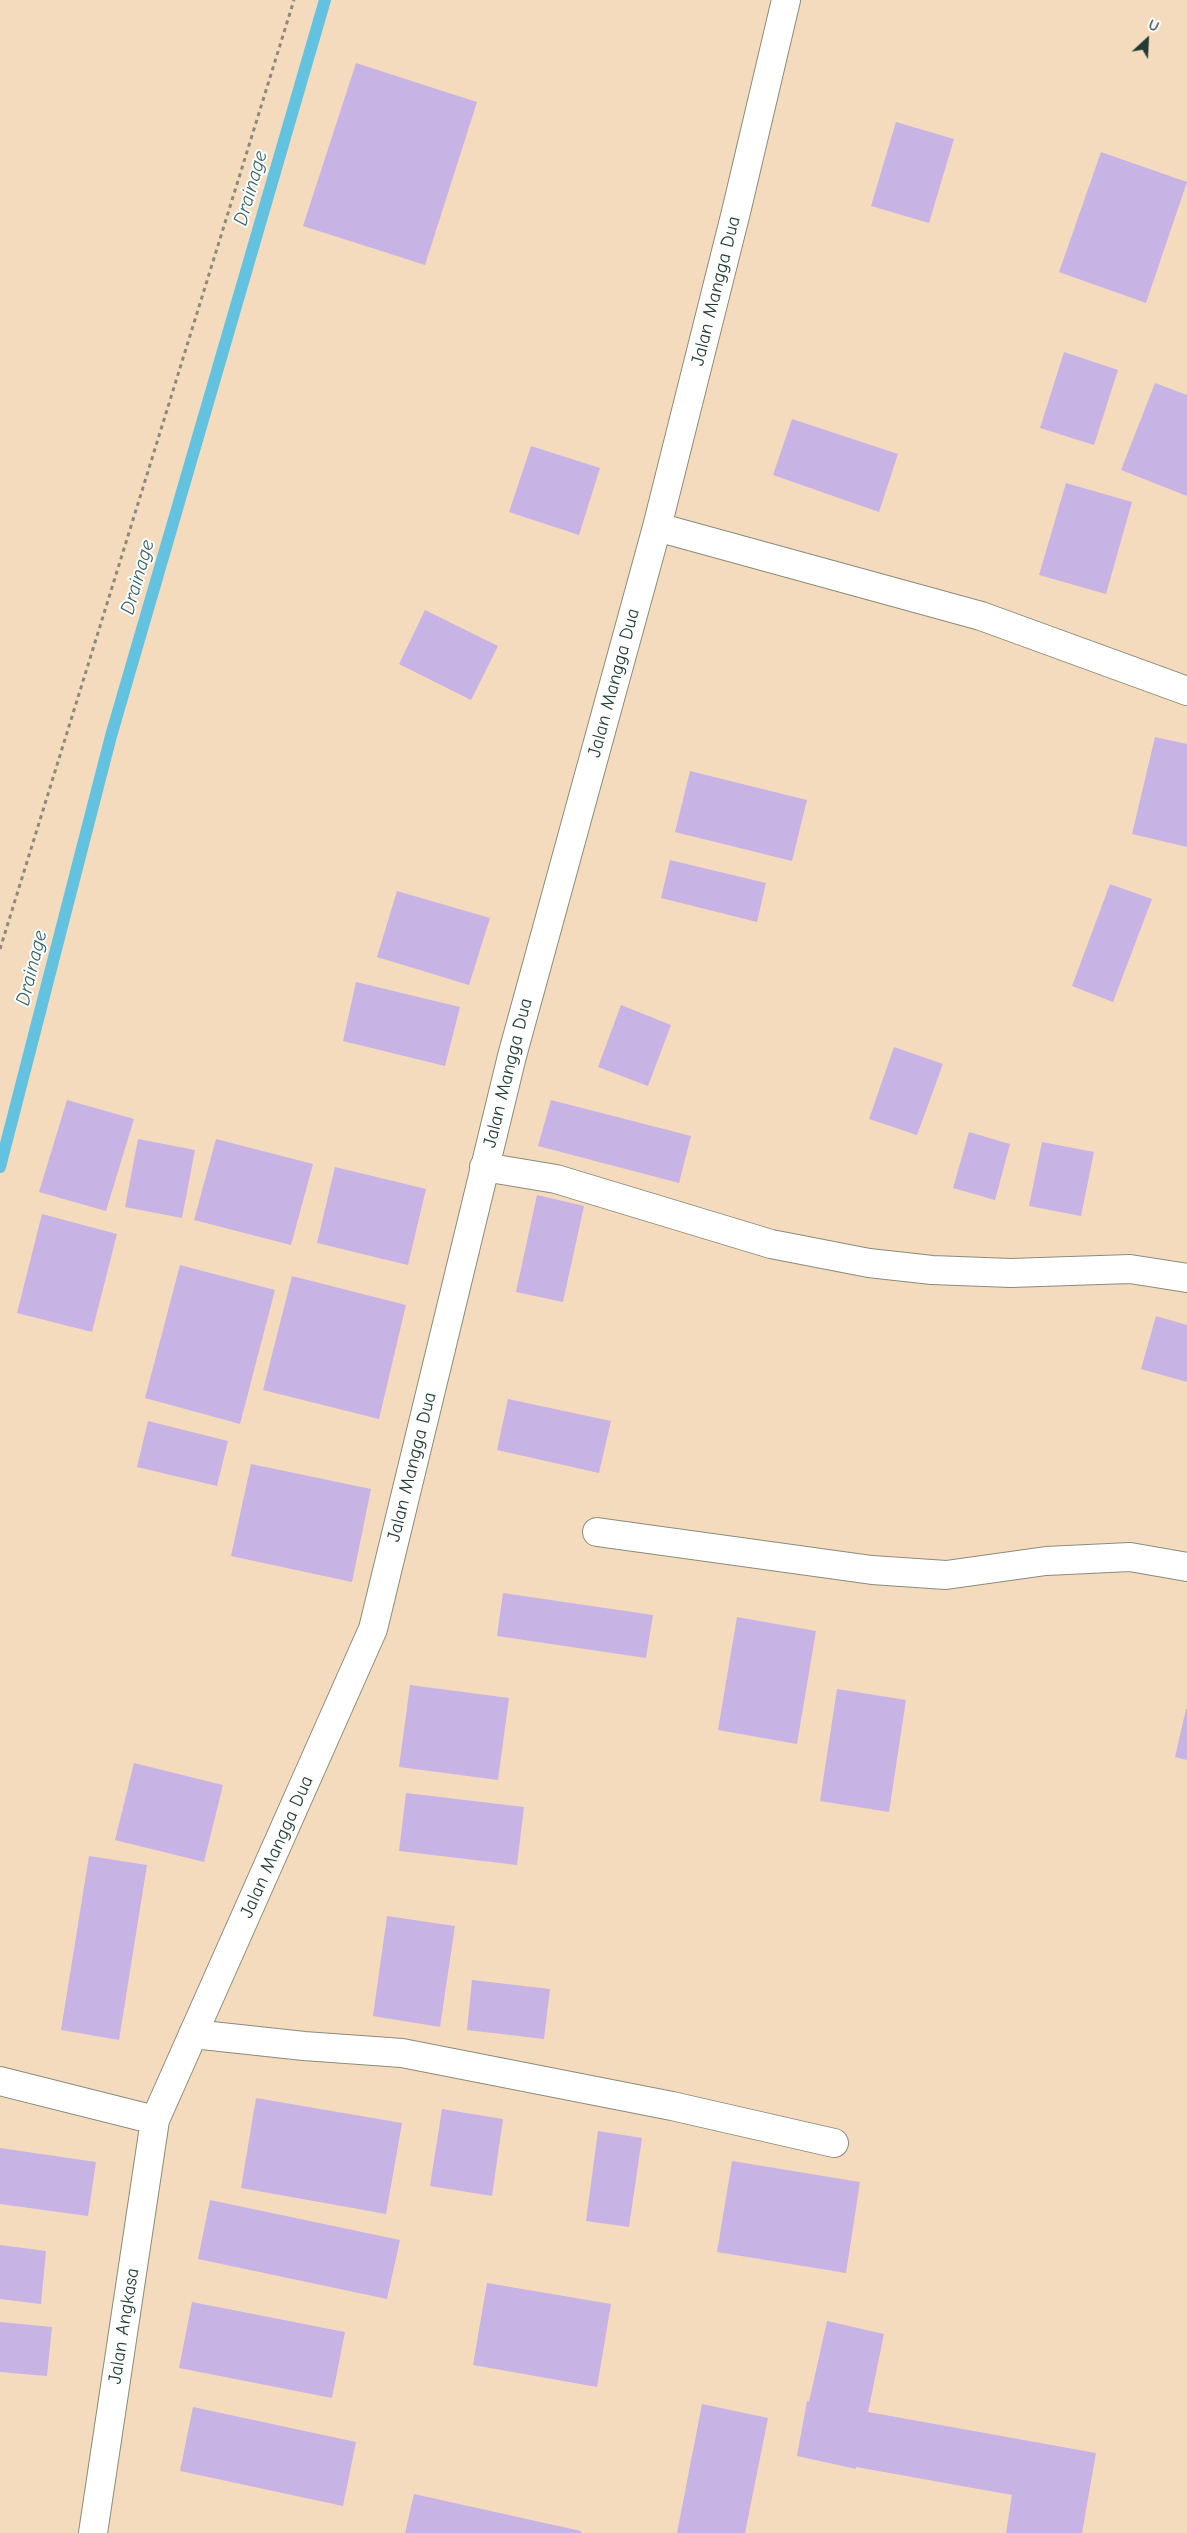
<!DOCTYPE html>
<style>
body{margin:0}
#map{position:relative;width:1187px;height:2533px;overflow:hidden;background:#f5dbbe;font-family:"Comic Neue",sans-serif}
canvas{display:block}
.north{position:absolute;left:1122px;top:15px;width:50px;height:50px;-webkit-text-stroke:4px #fff;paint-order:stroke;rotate:25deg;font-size:14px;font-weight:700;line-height:20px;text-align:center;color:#1f3d34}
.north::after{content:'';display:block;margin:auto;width:18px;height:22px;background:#1f3d34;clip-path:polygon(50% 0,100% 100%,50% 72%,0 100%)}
</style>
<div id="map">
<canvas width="1187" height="2533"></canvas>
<div class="north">U</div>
</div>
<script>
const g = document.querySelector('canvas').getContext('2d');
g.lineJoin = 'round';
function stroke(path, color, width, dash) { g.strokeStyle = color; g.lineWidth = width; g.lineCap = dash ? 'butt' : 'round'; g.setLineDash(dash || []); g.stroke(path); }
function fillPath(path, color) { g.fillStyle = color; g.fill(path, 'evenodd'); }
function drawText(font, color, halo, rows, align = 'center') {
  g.font = font + ' "Comic Neue",sans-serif'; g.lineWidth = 4; g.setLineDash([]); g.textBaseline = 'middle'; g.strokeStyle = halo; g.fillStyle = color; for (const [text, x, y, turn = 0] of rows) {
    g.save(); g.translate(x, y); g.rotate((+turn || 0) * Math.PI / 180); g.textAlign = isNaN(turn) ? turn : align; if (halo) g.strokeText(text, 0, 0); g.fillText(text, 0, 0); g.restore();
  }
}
stroke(new Path2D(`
 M0 1167 111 736 325 0`), '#62c2e0', 12);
fillPath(new Path2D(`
 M356 63 477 102 425 265 303 226Z
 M896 122 954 139 929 223 871 206Z
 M1101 152 1187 182 1146 303 1059 272Z
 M1064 352 1118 370 1094 445 1040 428Z
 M1155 383 1187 395V496L1121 470Z
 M792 419 898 454 879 512 773 475Z
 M531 446 600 468 579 535 509 512Z
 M1066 483 1132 502 1106 594 1039 575Z
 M425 610 498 646 471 700 399 664Z
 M1155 737 1187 744V847L1132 834Z
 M690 771 807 800 792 861 675 832Z
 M670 860 766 883 757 922 661 898Z
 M1110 884 1152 899 1113 1002 1072 986Z
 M397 891 490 918 469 985 377 957Z
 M356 982 460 1007 445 1066 343 1041Z
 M621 1005 671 1025 648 1086 598 1067Z
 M894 1047 943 1064 917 1135 869 1119Z
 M67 1100 134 1119 106 1211 39 1192Z
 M551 1100 691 1136 679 1183 538 1146Z
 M969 1132 1010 1144 995 1200 953 1188Z
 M138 1139 195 1150 182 1218 125 1207Z
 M216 1139 313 1164 291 1245 194 1220Z
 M1042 1142 1094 1152 1081 1216 1029 1206Z
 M335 1167 426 1189 408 1265 317 1243Z
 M537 1195 584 1206 563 1302 516 1292Z
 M42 1214 117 1234 92 1332 17 1313Z
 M180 1265 275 1290 240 1424 145 1398Z
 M292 1276 406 1305 379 1419 263 1390Z
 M1156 1316 1187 1325V1382L1141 1369Z
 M508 1399 611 1421 599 1473 497 1450Z
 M148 1421 228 1441 217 1486 137 1467Z
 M251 1464 371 1489 352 1582 231 1556Z
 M503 1593 653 1615 646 1658 497 1636Z
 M737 1617 816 1631 797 1744 718 1730Z
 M410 1685 509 1698 498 1780 399 1767Z
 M837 1689 906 1700 889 1812 820 1801Z
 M1186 1709H1187V1760L1175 1757Z
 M134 1763 223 1785 204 1862 115 1840Z
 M406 1793 524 1807 517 1865 399 1851Z
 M89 1856 147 1865 119 2040 61 2030Z
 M387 1916 455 1926 440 2027 373 2016Z
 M472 1980 550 1989 544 2039 467 2030Z
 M256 2098 402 2123 386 2214 241 2188Z
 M442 2109 503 2119 492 2196 430 2186Z
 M598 2131 642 2138 629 2227 586 2221Z
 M0 2148 96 2162 88 2216 0 2204Z
 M732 2161 860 2182 846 2273 717 2252Z
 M210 2200 400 2240 387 2299 198 2259Z
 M0 2245 46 2251 41 2304 0 2299Z
 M487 2283 611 2304 597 2387 473 2365Z
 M192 2302 345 2332 332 2398 179 2368Z
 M827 2321 884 2334 868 2412 1096 2453 1082 2533H1006L1012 2495 856 2467V2469L797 2456 807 2401 809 2402Z
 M0 2322 52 2327 47 2376 0 2372Z
 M702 2404 768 2418 745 2533H677Z
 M193 2407 356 2442 343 2506 180 2471Z
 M414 2494 581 2531V2533H405Z`), '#c8b3e5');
const minor = new Path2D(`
 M657 527 981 616 1187 691
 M484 1167 556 1179 771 1244 869 1263 932 1270 1011 1273 1130 1269 1187 1278
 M597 1532 872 1570 946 1575 1046 1561 1130 1557 1187 1567
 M193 2034 304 2046 402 2053 672 2106 834 2143
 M0 2081 155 2120
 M93 2533 155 2120 373 1629 512 1056 657 527 736 212 786 0`);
stroke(minor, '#8a8c79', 30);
stroke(new Path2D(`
 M0 949 294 0`), '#8a8c79', 3, [4, 4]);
stroke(minor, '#fff', 28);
drawText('19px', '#1f3d34', '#fff', [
 ["Jalan Mangga Dua",716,291,-76],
 ["Jalan Mangga Dua",614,683,-75],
 ["Jalan Mangga Dua",508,1073,-76],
 ["Jalan Mangga Dua",412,1467,-76],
 ["Jalan Mangga Dua",277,1847,-66],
 ["Jalan Angkasa",124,2326,-81]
]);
drawText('italic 20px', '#336568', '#fff', [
 ["Drainage",251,188,-74],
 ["Drainage",138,577,-74],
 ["Drainage",32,968,-76]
]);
</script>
